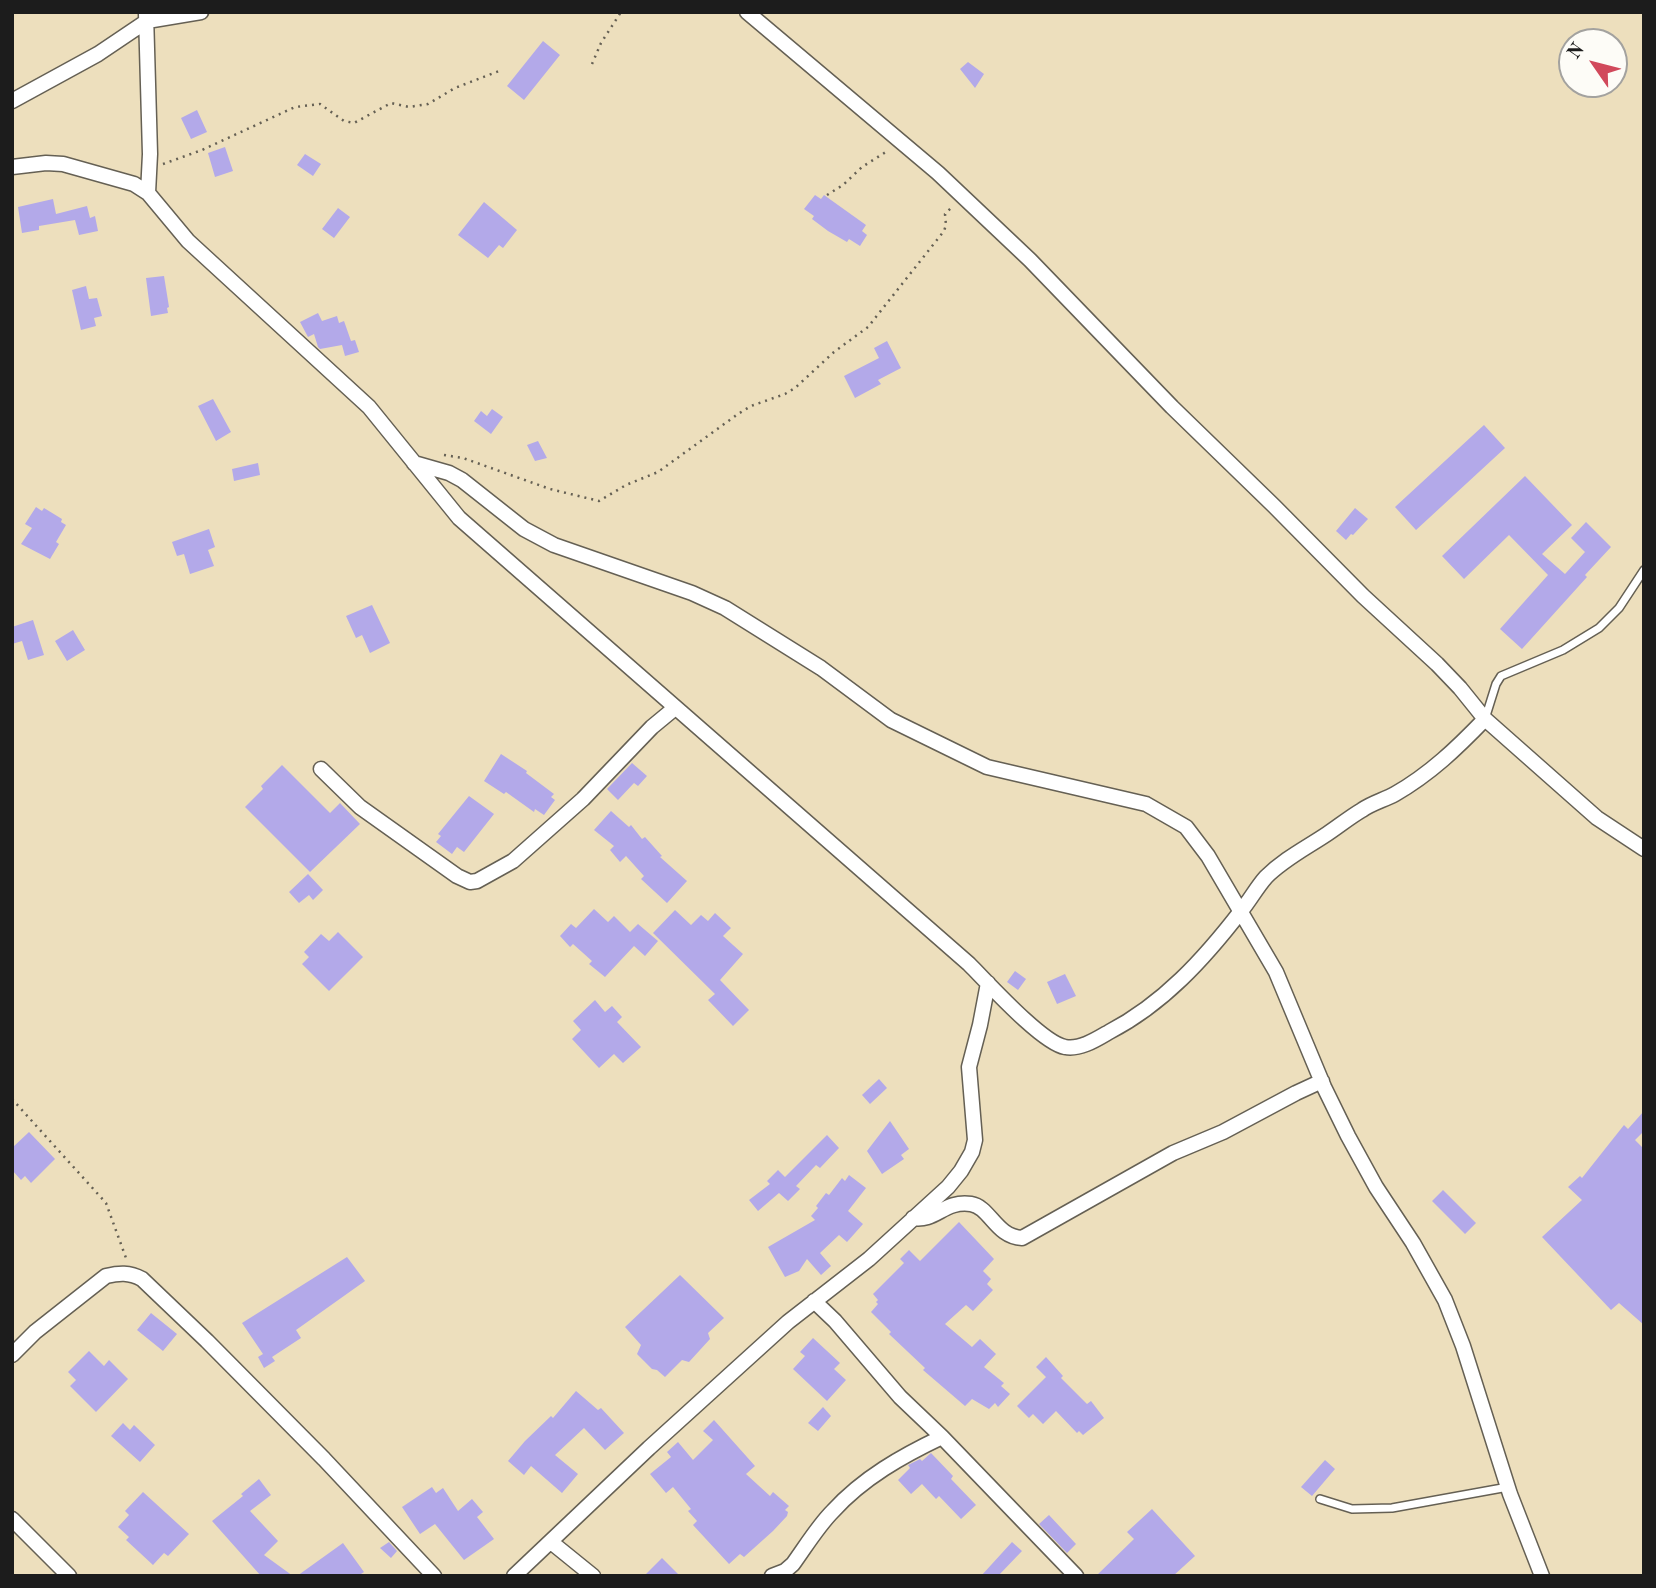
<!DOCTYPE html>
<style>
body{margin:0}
#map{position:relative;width:1656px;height:1588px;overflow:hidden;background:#eddfbd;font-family:"Old Standard TT",serif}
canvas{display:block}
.frame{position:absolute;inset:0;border:14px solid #1c1c1c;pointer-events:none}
.north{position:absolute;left:1558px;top:28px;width:70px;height:70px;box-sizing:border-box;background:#fdfcf7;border:2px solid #a3a29f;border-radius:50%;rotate:305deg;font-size:19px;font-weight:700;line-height:28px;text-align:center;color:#1c1c1c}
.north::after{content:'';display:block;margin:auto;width:24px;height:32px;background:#d1495b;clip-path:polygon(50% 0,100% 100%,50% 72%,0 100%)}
</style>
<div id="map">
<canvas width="1656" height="1588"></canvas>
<div class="frame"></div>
<div class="north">N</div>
</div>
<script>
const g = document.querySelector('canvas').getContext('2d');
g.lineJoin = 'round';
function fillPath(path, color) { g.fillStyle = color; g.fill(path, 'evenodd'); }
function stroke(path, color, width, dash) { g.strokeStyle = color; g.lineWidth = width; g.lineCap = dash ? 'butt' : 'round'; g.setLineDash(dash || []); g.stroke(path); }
fillPath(new Path2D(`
 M543 41 560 55 524 100 507 86Z
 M968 62 984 74 975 88 960 69Z
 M197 110 207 132 191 139 181 118Z
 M225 147 233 171 215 177 208 153Z
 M305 154 321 164 313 176 297 165Z
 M815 195 821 199 824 195 866 225 862 231 867 235 860 246 849 239 847 242 828 231 812 219 814 216 804 209Z
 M53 199 56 214 87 206 90 218 95 216 98 231 79 235 75 220 39 226V230L22 233 18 207Z
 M484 202 517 230 503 248 499 245 488 258 458 235Z
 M338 208 350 217 334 238 322 229Z
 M164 276 169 307 167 308 168 313 151 316 146 278Z
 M86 286 89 299 97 298 102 316 94 318 96 326 81 330 72 290Z
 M318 313 322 321 337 316 339 323 344 321 351 341 355 340 359 352 345 356 342 345 320 349 318 347 314 334 308 337 300 322Z
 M887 341 901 368 878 380 881 384 855 398 844 376 879 358 874 348Z
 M213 399 231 432 216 441 198 406Z
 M492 409 503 417 491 434 474 421 481 411 487 416Z
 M1484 425 1505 448 1416 530 1395 507Z
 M538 441 547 458 535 461 527 445Z
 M258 463 260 475 234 481 232 469Z
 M1525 476 1572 525 1542 554 1565 574 1585 552 1571 538 1586 522 1611 547 1585 575 1587 577 1522 649 1500 629 1548 575 1509 535 1464 579 1442 556Z
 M36 507 42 511 44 508 62 519 61 522 66 525 56 542 59 544 50 559 21 544 32 528 25 524Z
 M1355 508 1368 519 1353 535 1351 534 1346 540 1336 531Z
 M209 529 215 547 208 550 214 566 190 574 184 554 177 556 172 542Z
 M372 605 390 643 370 653 362 635 356 638 346 616Z
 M33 620 44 655 28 660 22 641 12 644V627Z
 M73 630 85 650 67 661 55 641Z
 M501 754 527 771 526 773 554 794 551 797 555 800 544 815 535 809 534 812 506 792 504 794 484 781Z
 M632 763 647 776 638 786 634 783 618 800 607 789Z
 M282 765 330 813 340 803 360 824 310 872 245 807 263 789 261 786Z
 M469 796 494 814 464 852 457 847 452 854 436 842 441 836 438 834Z
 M611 811 629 827 631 825 642 839 645 837 662 856 660 857 687 881 667 903 641 879 644 876 626 856 620 862 610 850 614 846 594 830Z
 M308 874 323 890 313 900 309 895 299 903 289 892Z
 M594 909 608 922 614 916 630 932 638 924 658 941 645 956 634 946 605 977 589 964 592 961 573 944 570 947 560 936 571 924 576 928Z
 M675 910 691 925 701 915 708 921 715 913 731 928 723 936 743 954 720 980 749 1010 733 1026 708 1000 715 994 653 933Z
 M338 932 363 957 329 991 302 964 309 957 304 952 321 934 329 941Z
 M1015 971 1026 979 1018 990 1007 982Z
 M1065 974 1076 996 1057 1004 1047 982Z
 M595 1000 605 1012 612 1006 622 1017 617 1022 641 1047 623 1063 614 1054 599 1068 572 1039 581 1030 573 1021Z
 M879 1079 887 1088 870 1104 862 1095Z
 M1644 1111V1131L1635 1140 1644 1149V1325L1619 1303 1611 1310 1542 1237 1582 1200 1568 1187 1580 1176 1582 1178 1624 1125 1628 1129Z
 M890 1121 909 1149 901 1155 904 1159 882 1174 867 1151Z
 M29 1132 55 1159 31 1183 25 1176 21 1180 12 1170V1148Z
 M827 1135 839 1148 820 1168 816 1165 796 1186 800 1189 788 1201 779 1193 758 1211 749 1200 770 1184 767 1181 778 1170 785 1177Z
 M849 1175 866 1188 848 1211 863 1224 847 1242 839 1235 820 1253 831 1266 821 1275 807 1259 799 1271 785 1277 768 1247 815 1220 811 1216 818 1208 816 1206 826 1193 829 1195 842 1178 845 1181Z
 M1443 1190 1476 1223 1465 1234 1432 1201Z
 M959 1222 994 1259 983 1271 991 1279 987 1284 993 1290 973 1311 966 1305 945 1324 972 1347 980 1339 996 1354 984 1367 1004 1383 1001 1386 1010 1394 998 1407 995 1403 989 1409 972 1399 965 1406 923 1370 925 1368 889 1334 891 1332 871 1312 878 1304 876 1302 878 1300 873 1294 904 1263 900 1259 909 1250 920 1261Z
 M347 1257 365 1281 296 1330 301 1338 272 1357 275 1361 264 1368 258 1357 263 1354 242 1323Z
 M680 1275 724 1318 708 1333 710 1339 689 1362 682 1360 665 1377 657 1370 652 1369 637 1354 641 1345 625 1327Z
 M151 1313 177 1334 163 1351 137 1330Z
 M813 1338 840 1363 834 1369 846 1380 827 1401 793 1369 805 1356 800 1352Z
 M89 1351 104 1366 109 1360 128 1379 96 1412 70 1386 76 1380 68 1372Z
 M1046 1357 1063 1376 1061 1378 1087 1404 1091 1401 1104 1418 1083 1435 1079 1431 1077 1433 1056 1411 1043 1424 1033 1414 1029 1418 1017 1406 1046 1377 1036 1367Z
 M576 1391 598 1410 601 1408 624 1433 605 1450 584 1428 555 1455 578 1474 562 1493 531 1466 524 1475 508 1461 525 1441 551 1416 553 1418Z
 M823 1407 831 1416 818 1431 808 1423Z
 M714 1420 755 1466 746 1474 770 1496 773 1492 789 1506 785 1510 788 1512 787 1516 773 1531 744 1557 740 1554 729 1564 693 1525 697 1521 688 1511 691 1509 673 1487 666 1493 650 1474 671 1457 667 1452 678 1442 693 1460 713 1440 703 1431Z
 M123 1423 130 1430 134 1425 155 1445 140 1462 111 1436Z
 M931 1453 953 1476 951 1479 976 1505 961 1519 939 1496 936 1499 922 1484 911 1494 898 1480 910 1468 908 1465 920 1459 922 1461Z
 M1325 1460 1335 1469 1312 1496 1301 1487Z
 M259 1479 271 1495 250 1511 278 1541 264 1555 293 1576H261L212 1521 243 1496 241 1494Z
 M432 1487 436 1493 443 1488 458 1511 472 1499 483 1512 477 1517 494 1539 464 1560 435 1524 420 1534 402 1507Z
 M143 1492 189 1534 168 1556 164 1553 153 1565 126 1540 129 1537 118 1527 129 1515 125 1511Z
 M1152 1509 1195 1556 1173 1576H1096L1134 1539 1127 1532Z
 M1049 1515 1076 1544 1067 1553 1039 1524Z
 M389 1542 397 1551 391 1558 380 1548Z
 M1012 1542 1022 1551 998 1576H981Z
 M343 1543 364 1572 358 1576H297Z
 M662 1558 680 1576H644Z`), '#b3a9e9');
const service = new Path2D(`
 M1485 719 1496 684 1501 676 1563 650 1599 628 1619 608 1644 570
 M1320 1499 1352 1509 1392 1508 1508 1487`);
const minor = new Path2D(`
 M747 12 938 173 1030 260 1172 407 1274 506 1363 596 1437 664 1460 688 1485 719 1597 818 1644 849
 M146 14 150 154 148 193
 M12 101 98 54 147 21 201 12
 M12 167 46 163 63 164 134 184 148 193 188 241 369 407 459 518 969 964C988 983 1042 1043 1065 1047 1080 1050 1097 1039 1109 1032 1163 1004 1204 959 1241 911 1250 900 1257 887 1266 877 1284 859 1306 848 1327 834 1339 826 1350 817 1362 810 1372 803 1384 800 1395 794 1430 774 1457 748 1485 719
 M414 463 449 473 462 480 524 529 554 545 692 593 725 608 821 668 891 720 987 767 1146 804 1186 827 1208 856 1276 972 1324 1087 1348 1136 1376 1187 1413 1243 1445 1300 1463 1346 1510 1494 1542 1576
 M321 769 360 807 457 876 470 882 477 881 513 861 583 799 652 727 675 708
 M913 1218C936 1222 944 1200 971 1204 990 1207 996 1237 1022 1238L1173 1153 1223 1132 1296 1093 1322 1081
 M814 1301 835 1321 900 1397 942 1437 1076 1576
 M12 1355 35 1332 106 1276C119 1273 129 1272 142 1279L207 1341 324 1459 434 1576
 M12 1519 69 1576
 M551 1542 593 1576
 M514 1576 649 1448 788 1322 869 1259 948 1187 961 1171 972 1152 975 1140 969 1067 980 1025 988 983
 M772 1576 785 1571 793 1564C806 1546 818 1526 833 1511 863 1478 902 1456 942 1437`);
stroke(service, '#656054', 10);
stroke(minor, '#656054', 17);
stroke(new Path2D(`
 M592 64 601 43 621 12
 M163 164 202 150 295 107 320 104 344 121 354 123 391 103 409 107 428 104 455 88 499 71
 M827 195 843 185 862 167 889 150
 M444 455 463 458 550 489 599 501 626 485 658 472 738 414 751 406 785 394 795 388 834 352 868 327 944 231 946 225 945 214 953 206
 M12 1099 106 1203 126 1258`), '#656054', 2.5, [2, 5]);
stroke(service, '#fff', 7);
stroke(minor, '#fff', 14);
</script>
